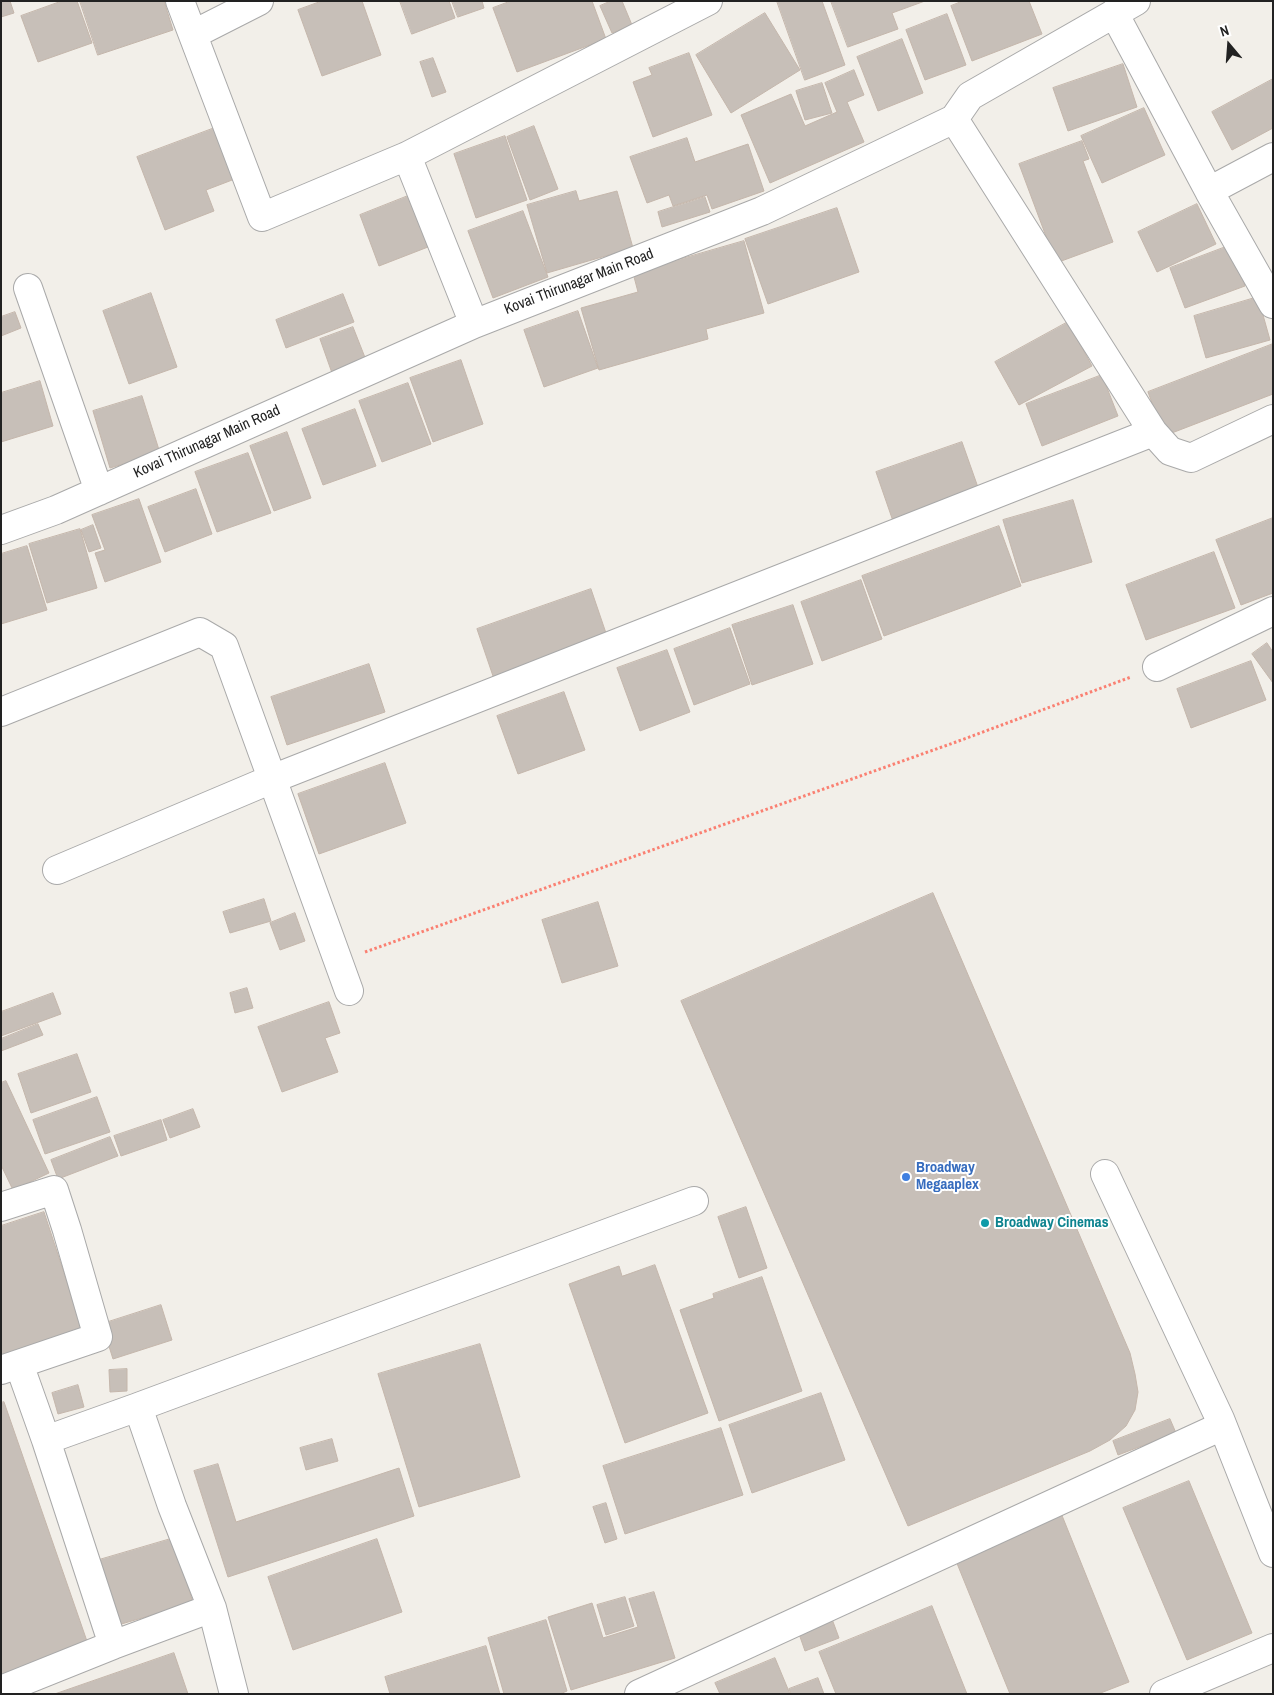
<!DOCTYPE html>
<style>
body{margin:0}
#map{position:relative;width:1274px;height:1695px;overflow:hidden;background:#f2efe9;font-family:"Archivo Narrow",sans-serif}
canvas{display:block}
.frame{position:absolute;inset:0;border:2px solid #222;pointer-events:none}
.north{position:absolute;left:1204px;top:20px;width:50px;height:50px;-webkit-text-stroke:4px #fff;paint-order:stroke;rotate:342deg;font-size:14px;font-weight:700;line-height:20px;text-align:center;color:#222}
.north::after{content:'';display:block;margin:auto;width:18px;height:22px;background:#222;clip-path:polygon(50% 0,100% 100%,50% 72%,0 100%)}
</style>
<div id="map">
<canvas width="1274" height="1695"></canvas>
<div class="frame"></div>
<div class="north">N</div>
</div>
<script>
const g = document.querySelector('canvas').getContext('2d');
g.lineJoin = 'round';
function fillPath(path, color) { g.fillStyle = color; g.fill(path, 'evenodd'); }
function stroke(path, color, width, dash) { g.strokeStyle = color; g.lineWidth = width; g.lineCap = dash ? 'butt' : 'round'; g.setLineDash(dash || []); g.stroke(path); }
function drawText(font, color, halo, rows, align = 'center') {
  g.font = font + ' "Archivo Narrow",sans-serif'; g.lineWidth = 4; g.setLineDash([]); g.textBaseline = 'middle'; g.strokeStyle = halo; g.fillStyle = color; for (const [text, x, y, turn = 0] of rows) {
    g.save(); g.translate(x, y); g.rotate((+turn || 0) * Math.PI / 180); g.textAlign = isNaN(turn) ? turn : align; if (halo) g.strokeText(text, 0, 0); g.fillText(text, 0, 0); g.restore();
  }
}
const building = new Path2D(`
 M1 1H10L14 13 1 17Z
 M62 1H77L92 43 38 62 21 16Z
 M80 1H164L173 30 98 55Z
 M322 1H362L381 55 322 76 298 10Z
 M400 1H449L455 18 412 34Z
 M452 1H482L484 8 458 17Z
 M511 1H592L606 39 517 72 493 8Z
 M611 1H622L632 25 612 33 600 6Z
 M777 1H822L845 65 805 80Z
 M831 1H925L892 13 898 29 848 47Z
 M963 1H1029L1042 34 972 61 951 6Z
 M765 13 800 70 731 113 696 55Z
 M947 14 966 65 925 80 906 30Z
 M902 39 923 93 878 111 857 57Z
 M689 53 712 115 653 137 633 82 652 75 649 68Z
 M433 58 446 92 432 97 420 62Z
 M1123 64 1137 107 1068 131 1053 88Z
 M854 70 864 95 847 102 864 142 770 183 741 115 791 94 805 126 837 112 825 83Z
 M1273 79V128L1232 150 1212 112Z
 M822 83 832 113 805 120 796 91Z
 M1144 108 1165 155 1102 183 1081 136Z
 M220 126 240 177 206 190 214 211 165 230 137 157Z
 M534 126 558 189 530 200 507 137Z
 M505 136 527 200 476 218 454 154Z
 M687 138 695 162 748 144 764 191 712 209 707 195 673 206 669 195 647 203 630 157Z
 M1082 141 1089 159 1083 161 1113 242 1056 263 1019 164Z
 M576 191 579 201 617 191 633 248 547 273 527 205Z
 M408 196 428 247 379 266 360 215Z
 M705 197 710 212 662 227 658 212Z
 M1197 204 1216 244 1157 272 1138 232Z
 M837 208 859 272 768 304 745 239Z
 M523 211 548 277 493 298 468 231Z
 M744 241 764 313 706 329 708 339 599 370 581 308 638 292 633 273Z
 M1231 245 1245 286 1185 308 1170 268Z
 M151 293 177 367 129 384 103 311Z
 M343 294 354 322 286 348 276 320Z
 M1258 297 1270 340 1206 358 1194 316Z
 M578 311 598 368 544 387 524 330Z
 M15 312 21 328 1 336V317Z
 M1068 322 1092 366 1019 405 995 362Z
 M353 327 366 360 332 373 320 339Z
 M1273 344V394L1164 436 1148 392Z
 M461 360 483 424 433 442 410 378Z
 M1102 375 1118 416 1042 446 1026 404Z
 M40 381 53 426 1 442V393Z
 M408 383 431 444 382 462 359 401Z
 M142 396 160 453 110 468 93 411Z
 M355 409 376 466 323 485 302 429Z
 M287 432 311 498 274 511 250 446Z
 M962 442 980 493 894 524 876 472Z
 M248 453 271 513 217 532 195 472Z
 M196 489 212 534 165 552 148 507Z
 M139 499 161 562 105 582 95 553 105 550 92 515Z
 M1073 500 1092 562 1022 583 1003 520Z
 M1273 518V593L1241 605 1216 540Z
 M93 525 101 548 89 552 81 530Z
 M999 526 1021 586 884 636 862 576Z
 M80 529 97 588 47 603 29 544Z
 M27 546 47 610 1 624V554Z
 M1214 552 1235 608 1146 640 1126 585Z
 M861 580 882 639 822 661 801 602Z
 M591 589 608 639 494 679 477 629Z
 M793 605 813 664 752 685 732 625Z
 M730 628 750 684 694 705 674 649Z
 M1267 643 1273 652V683L1252 654Z
 M667 650 690 712 640 731 617 668Z
 M1251 661 1266 700 1191 728 1177 689Z
 M369 664 385 712 287 745 271 697Z
 M564 692 585 750 518 774 497 716Z
 M385 763 406 823 319 854 298 794Z
 M933 893 1130 1353 1135 1374 1138 1392 1135 1410 1126 1426 1110 1440 1090 1451 908 1526 681 1001Z
 M264 899 271 921 230 933 223 912Z
 M598 902 618 966 562 983 542 920Z
 M295 913 305 941 280 950 270 923Z
 M247 988 253 1008 235 1013 230 993Z
 M53 993 61 1014 1 1036V1012Z
 M329 1002 340 1033 325 1038 338 1072 282 1092 258 1027Z
 M38 1024 43 1035 1 1051V1039Z
 M77 1054 91 1092 31 1113 18 1074Z
 M6 1081 49 1173 13 1190 1 1165V1083Z
 M97 1097 110 1132 45 1154 33 1120Z
 M193 1109 200 1127 170 1138 163 1120Z
 M161 1120 167 1140 121 1156 114 1136Z
 M110 1137 118 1156 58 1179 51 1160Z
 M746 1207 767 1268 739 1278 718 1217Z
 M44 1212 83 1331 1 1360V1226Z
 M655 1265 708 1413 625 1443 569 1284 619 1266 622 1276Z
 M762 1277 802 1391 719 1421 680 1310 714 1298 713 1294Z
 M161 1305 172 1340 113 1359 102 1324Z
 M480 1344 520 1477 419 1507 378 1374Z
 M127 1369V1391L110 1392 109 1370Z
 M78 1385 84 1407 58 1414 52 1393Z
 M821 1393 845 1460 752 1493 729 1425Z
 M4 1402 89 1647 1 1677V1403Z
 M1170 1419 1176 1433 1118 1455 1113 1441Z
 M721 1428 743 1495 625 1534 603 1466Z
 M332 1439 338 1461 306 1470 300 1448Z
 M218 1464 236 1522 399 1468 414 1516 228 1577 194 1471Z
 M1189 1481 1252 1633 1187 1660 1123 1508Z
 M606 1503 617 1539 605 1543 593 1507Z
 M1061 1513 1129 1682 1098 1694H1010L954 1556Z
 M174 1538 193 1603 118 1625 99 1560Z
 M377 1539 402 1612 293 1650 268 1577Z
 M654 1592 675 1658 571 1690 548 1617 592 1603 603 1638 638 1627 629 1599Z
 M625 1597 634 1626 606 1635 597 1605Z
 M932 1606 967 1694H836L819 1652Z
 M832 1619 839 1638 805 1651 798 1631Z
 M546 1620 567 1691 560 1694H504L488 1638Z
 M486 1646 500 1694H390L385 1677Z
 M174 1653 188 1694H55Z
 M775 1658 790 1694H720L715 1683Z
 M818 1678 824 1694H791L789 1689Z`);
fillPath(building, '#c7bfb8');
stroke(building, '#c4b6ab', 1);
const minor = new Path2D(`
 M180 1 262 217 407 156 708 1
 M1114 13 1209 191 1273 304
 M194 34 259 1
 M954 119 1153 432 1170 451 1191 458 1273 419
 M407 156 474 324
 M1209 191 1273 157
 M28 288 99 491
 M1 530 56 510 474 324 762 211 954 119 970 96 1136 1
 M1157 667 1273 611
 M1 712 200 632 224 646 349 991
 M57 870 272 779 1153 432
 M1105 1174 1220 1419 1273 1553
 M1 1207 54 1190 67 1230 98 1337 1 1370
 M19 1364 46 1440 138 1407
 M113 1645 212 1608
 M1 1690 113 1645 46 1440
 M234 1694 212 1608 172 1506 138 1407 694 1201
 M639 1694 1222 1426
 M1164 1694 1273 1648`);
stroke(minor, '#a9a9a9', 30);
stroke(new Path2D(`
 M365 952 956 742 1131 677`), '#fa8072', 3, [2.5, 2.5]);
stroke(minor, '#fff', 28);
for (const [x, y, r, color] of [
 [906,1177,5,"#3f7fe0"],
 [985,1223,5,"#0f9aa8"]
]) { const dot = new Path2D(); dot.arc(x, y, r, 0, 2 * Math.PI); g.fillStyle = color; g.fill(dot); stroke(dot, '#fff', 2); }
drawText('15px', '#222', '#fff', [
 ["Kovai Thirunagar Main Road",579,282,-21],
 ["Kovai Thirunagar Main Road",207,442,-24]
]);
drawText('bold 15px', '#366cbe', '#fff', [
 ["Broadway",916,1168],
 ["Megaaplex",916,1185]
], 'left');
drawText('bold 15px', '#0d838f', '#fff', [
 ["Broadway Cinemas",995,1223]
], 'left');
</script>
